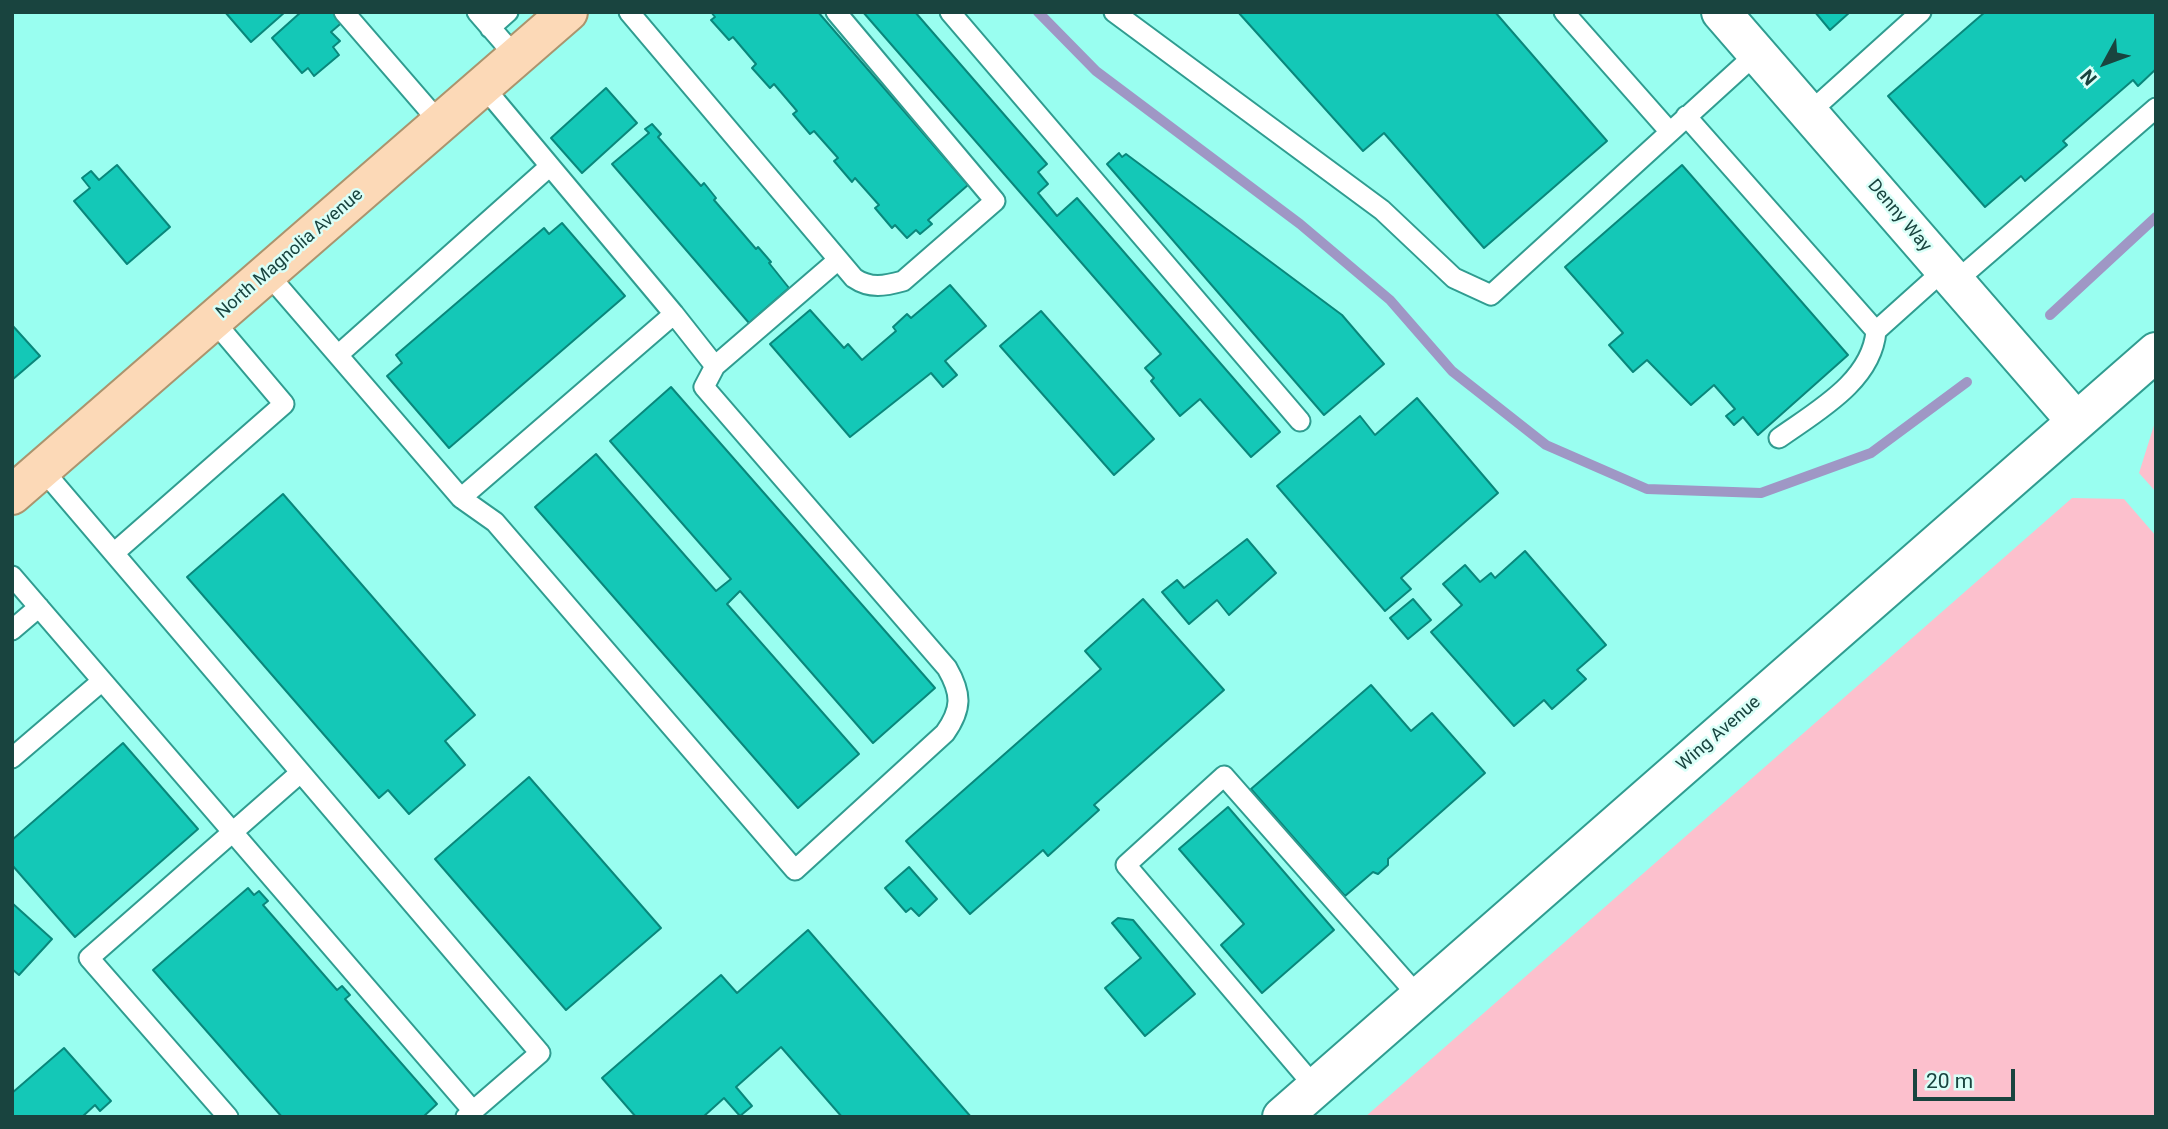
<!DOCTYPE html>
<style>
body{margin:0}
#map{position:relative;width:2168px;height:1129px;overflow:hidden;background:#99fef0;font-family:Roboto,sans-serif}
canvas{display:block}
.frame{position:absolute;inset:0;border:14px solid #19443f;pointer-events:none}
.north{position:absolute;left:2070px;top:28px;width:70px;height:70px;-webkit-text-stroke:5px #dafff8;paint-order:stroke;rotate:229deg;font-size:19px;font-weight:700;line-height:28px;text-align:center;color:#19443f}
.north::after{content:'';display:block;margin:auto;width:24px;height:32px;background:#19443f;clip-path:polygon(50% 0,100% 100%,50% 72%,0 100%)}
.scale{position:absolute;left:1913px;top:1069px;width:102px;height:32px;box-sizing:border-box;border:4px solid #19443f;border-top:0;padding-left:9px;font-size:21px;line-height:24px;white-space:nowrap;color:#19443f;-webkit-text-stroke:5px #dafff8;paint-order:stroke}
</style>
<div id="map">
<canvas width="2168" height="1129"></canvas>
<div class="frame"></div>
<div class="north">N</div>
<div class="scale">20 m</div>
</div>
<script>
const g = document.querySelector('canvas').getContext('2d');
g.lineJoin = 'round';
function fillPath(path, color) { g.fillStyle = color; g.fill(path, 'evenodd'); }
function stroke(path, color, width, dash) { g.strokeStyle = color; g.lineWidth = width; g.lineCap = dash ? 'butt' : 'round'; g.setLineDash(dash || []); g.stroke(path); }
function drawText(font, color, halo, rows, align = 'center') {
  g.font = font + ' Roboto,sans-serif'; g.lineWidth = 5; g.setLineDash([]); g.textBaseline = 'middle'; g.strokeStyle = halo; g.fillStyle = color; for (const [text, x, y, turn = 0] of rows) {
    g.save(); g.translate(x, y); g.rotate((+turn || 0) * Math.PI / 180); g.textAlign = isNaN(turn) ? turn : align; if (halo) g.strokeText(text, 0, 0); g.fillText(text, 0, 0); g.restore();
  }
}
fillPath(new Path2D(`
 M2156 419V492L2139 473Z
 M2072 498 2124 499 2156 536V1117H1365Z`), '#fcc0cd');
stroke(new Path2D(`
 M1038 12 1096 71 1300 224 1390 300 1452 371 1546 445 1647 489 1761 493 1871 453 1967 382
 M2050 315 2156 217`), '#9f97c5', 10);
const building = new Path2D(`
 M225 12H285L251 42Z
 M301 12H340L346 19 331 32 340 41 333 47 339 55 314 76 308 68 302 73 272 38Z
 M711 12H818L968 185 928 220 932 224 920 234 916 230 907 238 895 225 892 228 875 208 879 205 855 178 852 182 834 161 838 158 814 131 810 134 793 114 797 111 774 84 770 88 752 68 756 64 733 37 729 40 711 20 715 17Z
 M863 12H915L1047 164 1038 172 1048 184 1038 193 1057 216 1077 198 1280 432 1251 457 1200 399 1180 416 1151 381 1154 378 1145 368 1161 354Z
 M1238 12H1495L1607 141 1484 248 1384 133 1363 151Z
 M1815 12H1850L1830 30Z
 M1985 12H2156V69L2138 86 2133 80 2063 141 2067 145 2025 181 2021 176 1985 207 1888 96Z
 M606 88 637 123 582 173 551 138Z
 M652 124 661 134 658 137 701 186 704 183 716 198 714 200 756 249 758 247 771 262 769 263 789 288 749 323 612 164 649 133 645 129Z
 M1119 153 1122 157 1126 154 1342 315 1384 364 1324 415 1107 164Z
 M117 165 170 227 127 264 74 201 90 188 82 178 91 171 99 180Z
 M1682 165 1848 355 1758 435 1743 417 1734 425 1726 416 1735 409 1714 385 1691 405 1647 360 1633 372 1609 345 1623 333 1565 267Z
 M562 223 625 296 449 448 387 376 402 363 396 355 544 228 549 234Z
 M950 285 986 326 945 361 957 375 943 387 931 373 850 437 770 344 810 310 844 348 848 344 862 360 896 331 893 327 907 314 911 318Z
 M1041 311 1154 439 1114 475 1000 346Z
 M12 325 40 356 12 380Z
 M671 387 935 688 873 743 740 591 727 604 859 754 798 808 535 507 596 454 716 591 731 579 610 441Z
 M1417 398 1498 493 1401 578 1411 589 1385 611 1277 486 1360 416 1375 435Z
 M283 494 475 715 445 741 465 765 409 814 388 790 379 798 187 577Z
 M1247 539 1276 573 1229 615 1217 600 1189 624 1162 592 1177 580 1184 588Z
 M1525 551 1606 645 1577 670 1586 679 1552 709 1544 700 1514 726 1431 632 1462 605 1443 584 1465 565 1480 582 1491 573 1495 578Z
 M1143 599 1224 690 1094 805 1099 810 1048 856 1043 850 970 914 906 841 1101 669 1085 651Z
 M1413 599 1431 620 1408 639 1390 618Z
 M1371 685 1411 731 1432 713 1485 773 1388 859V865L1378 874 1373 872 1345 896 1251 789Z
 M123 743 198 829 75 937 12 865V840Z
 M529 777 661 928 566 1010 435 859Z
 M1228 807 1334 930 1262 993 1221 945 1244 924 1179 849Z
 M909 867 937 899 919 916 911 908 906 912 885 888Z
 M248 888 254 895 259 891 268 901 263 905 337 990 342 986 350 995 345 999 437 1104 423 1117H282L153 970Z
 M12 903 52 939 19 975 12 969Z
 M1118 918 1133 920 1195 994 1145 1036 1105 988 1141 958 1112 923Z
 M808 930 971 1117H842L781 1047 736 1087 752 1106 740 1116 724 1098 703 1117H636L602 1078 721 975 737 993Z
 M64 1048 111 1101 100 1111 95 1105 82 1117H12V1093Z`);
fillPath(building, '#14c8b7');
stroke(building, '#09877b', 2);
const lane = new Path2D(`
 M344 12 440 123
 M477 12 516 57
 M629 12 854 278C870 289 885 286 903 281L995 201 836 12
 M950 12 1300 421
 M1114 12 1382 210 1454 278 1491 295 1757 53
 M1564 12 1670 132
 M490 28 508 12
 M1810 112 1921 12
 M1686 116 1876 331
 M267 273 461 498 674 314 483 86
 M1955 282 2156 108
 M674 314 715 366 838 260
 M338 355 550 166
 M1779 438C1817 411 1872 381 1876 331L1944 270
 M42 469 540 1053 466 1117
 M461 498 495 522 795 870 945 733C962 709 962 694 947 668L704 387 715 366
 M114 553 284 404 213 320
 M12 576 473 1111
 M12 630 39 607
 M12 758 102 681
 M1315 1087 1126 865 1224 776 1419 997
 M228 1117 89 958 300 773`);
const street = new Path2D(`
 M1282 1117 2156 352`);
const secondary = new Path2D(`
 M1721 12 2076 421`);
const primary = new Path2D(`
 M12 495 568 12`);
stroke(lane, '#309c90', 23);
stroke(street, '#309c90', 42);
stroke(secondary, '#309c90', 42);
stroke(primary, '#ab946e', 42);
stroke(lane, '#fff', 19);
stroke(street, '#fff', 38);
stroke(secondary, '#fff', 38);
stroke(primary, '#fcd9b7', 38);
drawText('18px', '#19443f', '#dafff8', [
 ["Denny Way",1899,216,50],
 ["North Magnolia Avenue",290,254,-41],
 ["Wing Avenue",1719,734,-41]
]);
</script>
